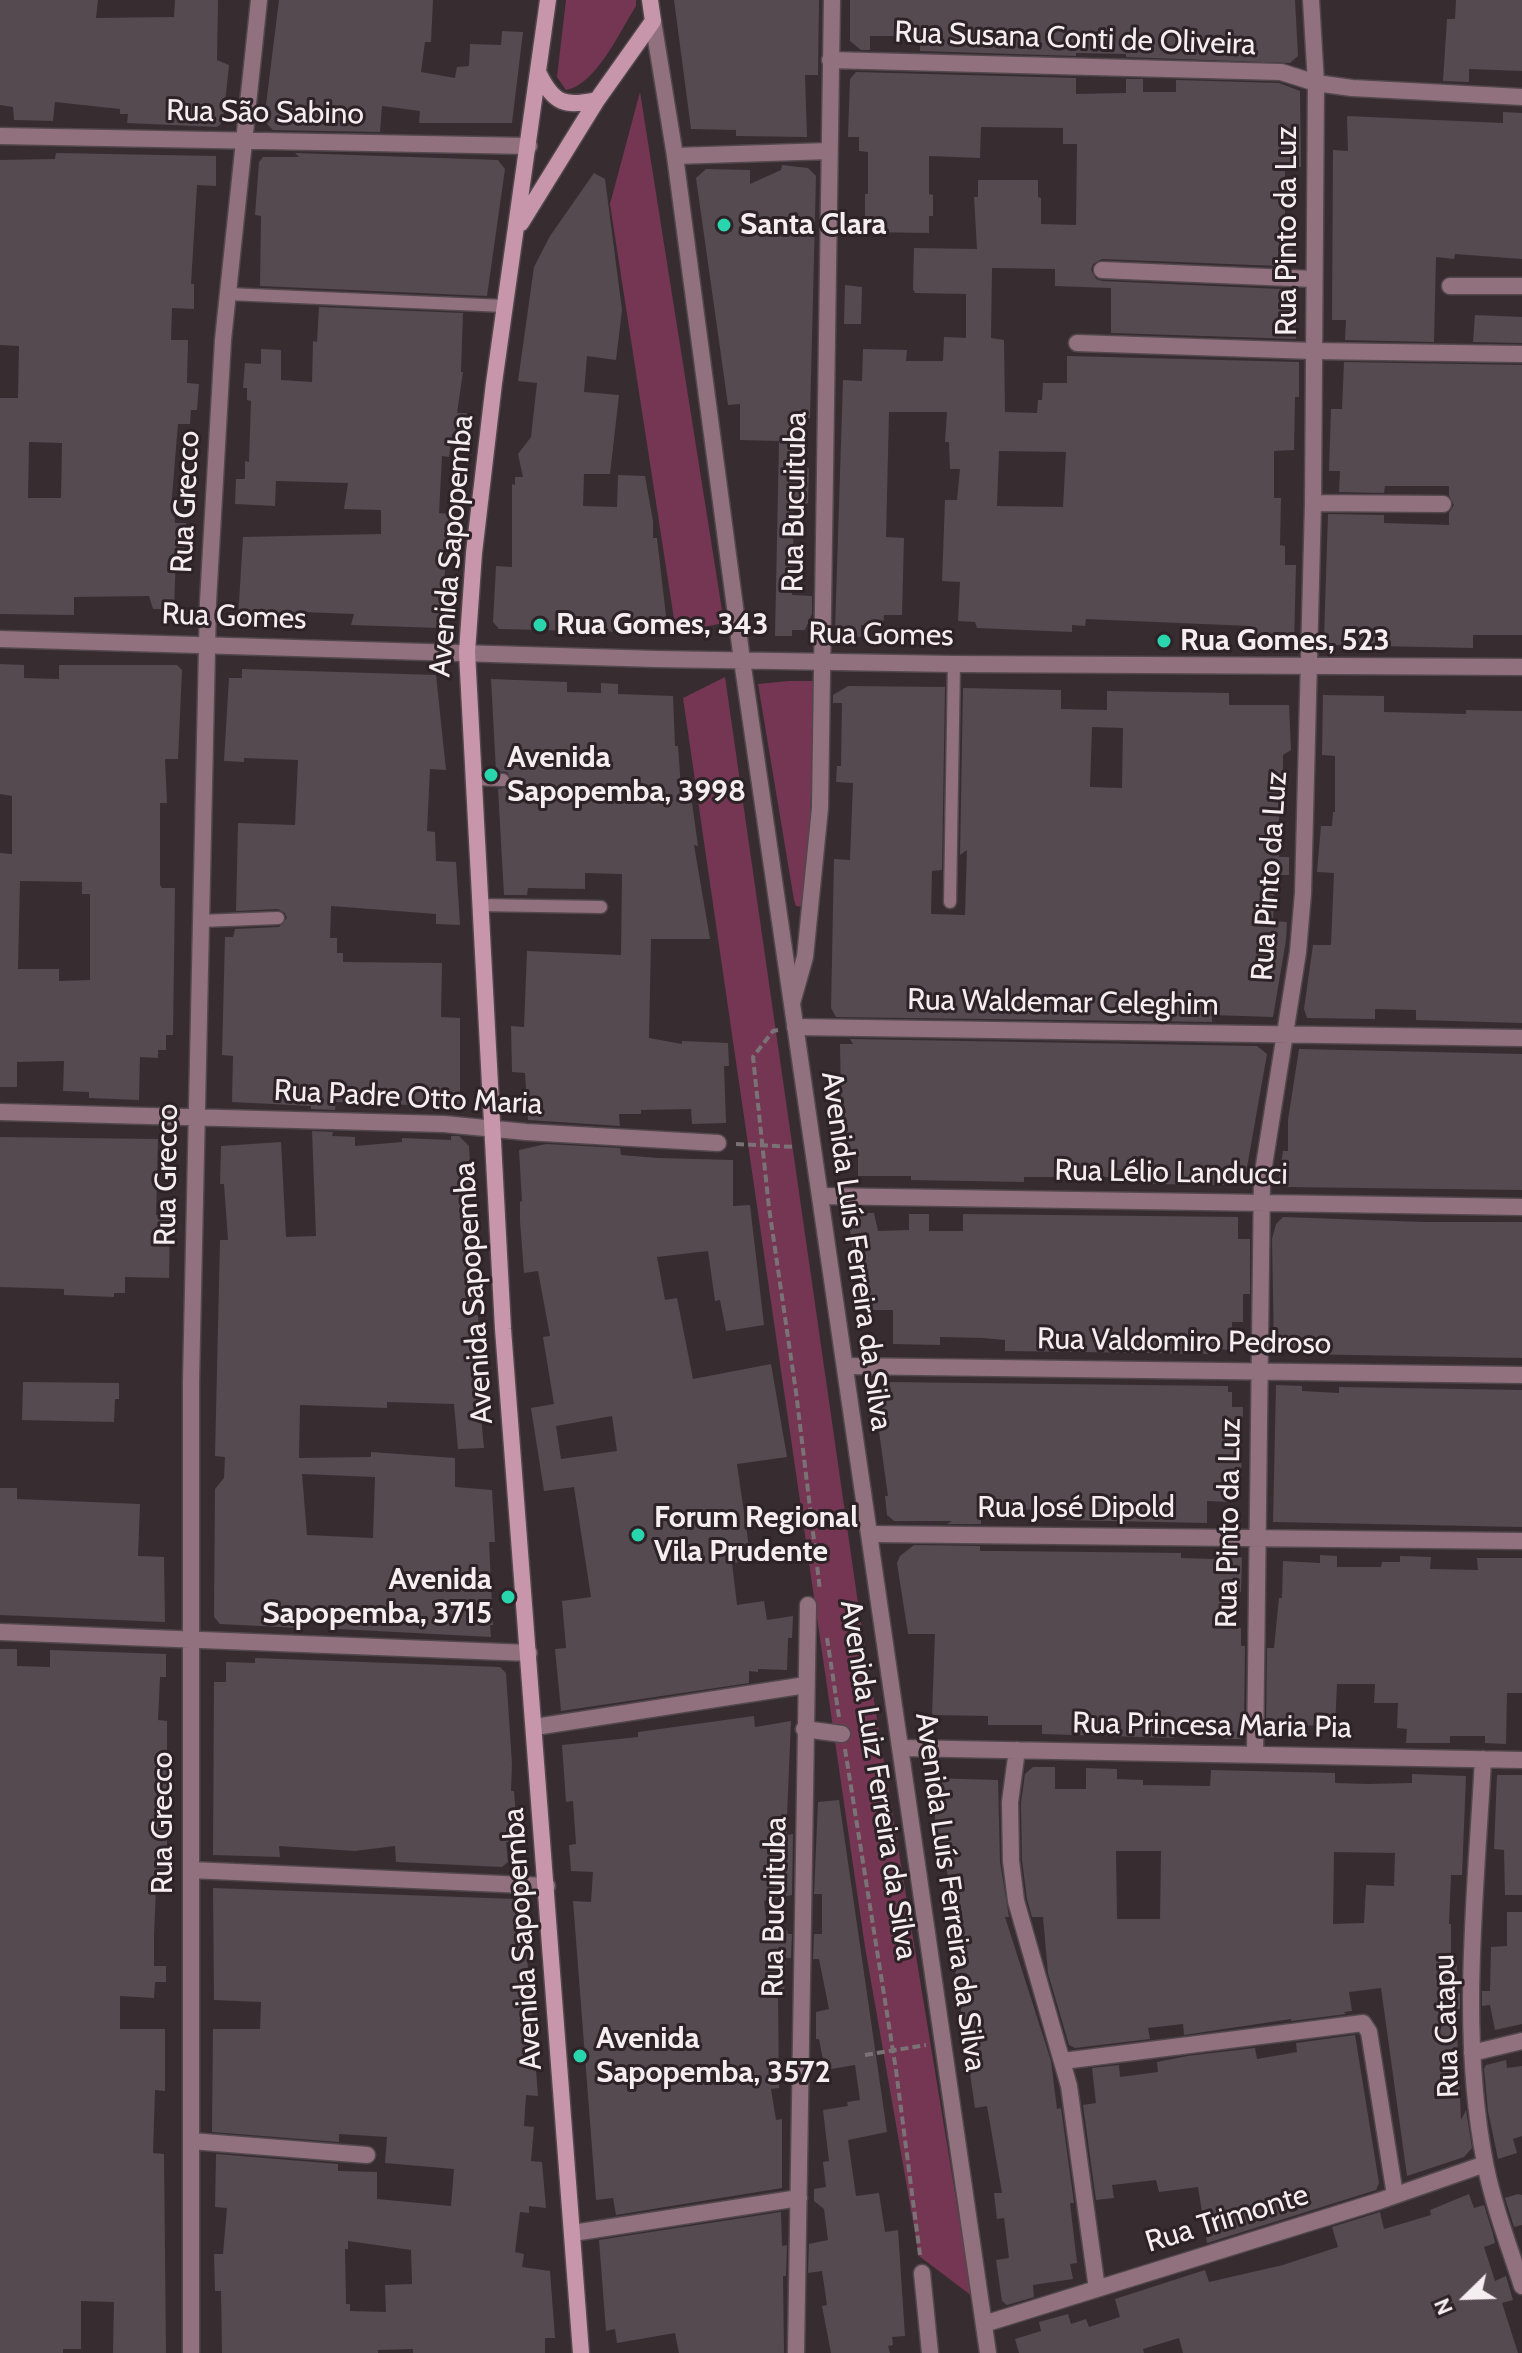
<!DOCTYPE html>
<meta charset="utf-8">
<style>
body{margin:0}
#map{position:relative;width:1522px;height:2353px;overflow:hidden;background:#372d31;font-family:Cabin,sans-serif}
canvas{display:block}
.north{position:absolute;left:1426px;top:2257px;width:80px;height:80px;-webkit-text-stroke:6px #2d2327;paint-order:stroke;rotate:247deg;font-size:22px;font-weight:700;line-height:32px;text-align:center;color:#f5eef1}
.north::after{content:'';display:block;margin:auto;width:28px;height:36px;background:#f5eef1;clip-path:polygon(50% 0,100% 100%,50% 72%,0 100%)}
</style>
<div id="map">
<canvas width="1522" height="2353"></canvas>
<div class="north">N</div>
</div>
<script>
const g = document.querySelector('canvas').getContext('2d');
g.lineJoin = 'round';
function fillPath(path, color) { g.fillStyle = color; g.fill(path, 'evenodd'); }
function stroke(path, color, width, dash) { g.strokeStyle = color; g.lineWidth = width; g.lineCap = dash ? 'butt' : 'round'; g.setLineDash(dash || []); g.stroke(path); }
function drawText(font, color, halo, rows, align = 'center') {
  g.font = font + ' Cabin,sans-serif'; g.lineWidth = 6; g.setLineDash([]); g.textBaseline = 'middle'; g.strokeStyle = halo; g.fillStyle = color; for (const [text, x, y, turn = 0] of rows) {
    g.save(); g.translate(x, y); g.rotate((+turn || 0) * Math.PI / 180); g.textAlign = isNaN(turn) ? turn : align; if (halo) g.strokeText(text, 0, 0); g.fillText(text, 0, 0); g.restore();
  }
}
fillPath(new Path2D(`
 M566 0H636V6C620 31 596 85 566 90L557 77Z
 M640 92 724 623 676 632 610 204Z
 M725 677 859 1610 972 2296 919 2256 865 1947 683 698Z
 M789 681H814L808 904 804 907 796 906 794 900 758 684Z`), '#743653');
fillPath(new Path2D(`
 M0 0H98L96 18 174 17 175 0H218L217 60 229 65 223 122 217 127 127 123 128 114H120V109L55 102 53 121 14 120 13 107 0 105Z
 M279 0H433L431 42H425L421 72 455 78 457 67 469 66 470 44 501 45 502 31 523 32 512 123H419L420 111 382 106 380 132 273 130 264 121Z
 M674 0H819L818 75H805L807 137 736 136V130L691 129Z
 M850 0H1295L1298 56 1290 63 1126 57V54L1076 53V56L920 51V40H912V36H870V50H861L850 41Z
 M1456 0H1522V71L1469 69V82L1443 81 1447 19H1455Z
 M856 72 1076 78V94L1126 93V79H1143V92H1176V80L1279 83 1300 91 1301 167H1285V237H1293L1292 259 1277 258 1278 266 1102 259 1093 264 1091 270 1096 279 1102 281 1281 289 1280 305H1295L1296 339 1111 333V288L1055 286V269L998 268H992L991 338 1004 340 1005 412 1037 413 1038 400H1042L1043 383H1067V356L1299 362V397H1295L1294 450 1274 451V498H1281L1280 545 1285 546V565H1296L1294 645H1248L1249 626 1086 619 1085 626 1072 625V632L977 628 975 622 958 621 960 582 942 581 945 500H957L960 469H950L949 442H945L947 412H889L886 537 904 538 902 615H884L883 626 861 625V637L841 636 835 630 843 380 862 381 863 349 907 350 906 361H943L944 337 966 338V294L915 293 913 289 914 248 977 249 974 197H978V180H1038V197L1041 198V224L1076 225 1077 144H1063V128L981 127 980 158 929 156V194L933 195V216H929V233L868 232V216H865V194H868V152L859 151V137H848L850 79ZM999 451 1066 452 1063 507 997 506Z
 M1503 112 1522 113V259L1455 254 1454 259 1436 257 1434 342 1345 340 1346 320H1332L1333 150 1348 151 1347 116 1503 123Z
 M56 153 216 156V186L197 185 191 284H194V309L172 308 171 340H188L187 383 199 384 197 410H191L190 424H178L171 508H174L175 523H186L184 554H176L174 609H153L149 596 74 597V615L0 614V398H18L19 346 0 345V160L55 159ZM29 442 62 443 61 498H28Z
 M295 153 498 160 505 169 487 296 260 286 261 216 255 215 259 162 263 157H299Z
 M782 165 808 168 816 176 810 418 795 419 794 468H809L808 503 794 511 792 595 812 596V614L805 630H792V636H775L779 441 740 440V404L728 405 696 178 706 169 750 170V184L781 170Z
 M594 173 605 179 622 310 616 360 587 356 584 392 619 395 610 474H584L583 506 617 507 618 475 645 476 653 521V538H657L668 633 499 629 493 622 496 566 512 567V484L515 485V477H523L518 454 531 437 537 383 518 381 534 267 550 236Z
 M845 285 862 287 861 324H844Z
 M319 307 463 313 461 372H463L457 413H467L464 435 452 434 449 457 442 456 439 513 450 514 440 628 351 625 354 614 302 612V622L238 619 243 537 381 534V510L344 509 348 483 276 481 275 506 235 504 236 479H245V461L249 462 251 401 247 400V388H243L245 363 261 364V349L281 350V380L312 382 313 341 317 342Z
 M1475 315 1522 317V343L1473 342Z
 M1344 362 1522 365V635H1473V648L1331 645 1324 638 1328 514 1384 515V523L1449 525V513L1454 505 1449 495V486H1385L1384 493 1339 492 1340 471H1329L1331 409H1342Z
 M0 664 24 665V678L59 679V665H177L182 670 178 759H165L167 803H160V885L162 888H175L173 1035H166V1050H158V1058L140 1057 139 1100 89 1098V1092L63 1091 64 1061 17 1062V1087H0V853L12 854V796L0 794ZM20 881 82 882V894H90V980L59 981V969H18Z
 M242 669 436 675 446 770 430 769 427 831 435 832 436 861 456 862 460 925 436 924V914L331 906 330 938H337V953H343V962L442 963 441 1017 460 1018V1107L336 1102 335 1110 311 1109V1106L232 1102 233 1056 222 1055 225 937H233L235 929 279 927 287 918 285 913 278 909 236 911 238 823 295 825 298 760 244 758V762L224 761 229 678H242Z
 M491 679 567 682V692L601 693V683L618 684V694L673 696 675 746H678L682 803H692L698 846 694 845 710 939H651L649 1038 682 1044V1041L728 1043 729 1066H724L726 1123 692 1124 691 1109 641 1110V1114H619L620 1126 528 1120 525 1073 512 1072 511 1026 524 1027 527 951 621 955 622 874 585 873V889L528 888 527 895H504L498 789 508 787 512 780 507 772 496 771Z
 M848 686 945 687 942 870 932 871 931 914 965 915 967 850 960 855 963 688 1061 690V709L1107 710V691L1229 693V705H1289L1291 750 1283 755V788H1279V857H1289V875H1275L1273 921 1287 922 1286 940 1273 1017 1212 1015V1022L836 1017 831 1008 834 859 850 860 853 783 836 782 837 766H841L842 703H833V695ZM1092 727 1123 728 1122 788 1090 787Z
 M1323 695 1384 696V712L1466 714V710L1522 711V1023L1416 1020V1010L1375 1009V1019L1307 1018 1304 1009 1313 945H1331L1334 873 1317 872 1321 826H1332L1333 812H1335V756L1322 755Z
 M850 1039 1257 1046 1267 1054 1246 1173 1237 1185 1153 1184 1144 1172 1109 1169V1177H1024V1182L911 1180V1176H858V1152H856V1149H842L840 1044H853Z
 M1299 1049 1522 1054V1190L1284 1187 1279 1177 1283 1151H1288V1120Z
 M312 1131 333 1132 332 1136 355 1137V1146L402 1142V1138L451 1140V1136H459L469 1146 472 1199H462L463 1252H472V1315H478L480 1343H474L484 1448 458 1449 454 1404 387 1402V1408L300 1405 299 1458 371 1457V1452L455 1458V1487L492 1490 495 1542H489L493 1625H490L491 1637 338 1629 339 1625 328 1623 300 1622V1628L220 1624 214 1617 215 1489 224 1478 225 1457 215 1456 220 1240H228L224 1184H220L221 1146 281 1142 286 1237 316 1236ZM302 1474 375 1477 373 1538 307 1535Z
 M0 1137 158 1139 156 1215H170L169 1278 125 1277V1293H114V1297L64 1295V1289L0 1287Z
 M546 1144 620 1148 621 1155 658 1158 733 1160V1206L750 1205 764 1325 726 1331 720 1300 715 1301 708 1251 657 1257 665 1300 677 1298 693 1379 771 1364 787 1457 737 1464 751 1561 732 1563 737 1605 764 1601 767 1620 793 1616 792 1638H788L787 1670 758 1669V1672L749 1671V1683L561 1711 555 1649 566 1648 562 1601 591 1597 574 1487 544 1491 531 1408 554 1404 543 1337 550 1336 538 1271 524 1273 520 1221V1201L522 1202 519 1150ZM612 1416 617 1451 561 1459 556 1426Z
 M853 1213H874L878 1231 909 1230V1214H929V1231H963V1214L1238 1217V1239H1250V1294H1243V1322H1232V1350L1217 1349V1354L1005 1351V1340L983 1338 940 1337V1345L893 1344V1310H861L849 1223Z
 M1283 1217 1424 1222H1522V1358L1295 1354 1286 1352V1348L1274 1347 1272 1239 1276 1224Z
 M23 1382 119 1383V1399H115L114 1422 22 1420Z
 M886 1382 1228 1386V1392H1232V1407H1243L1241 1482H1229L1228 1502 1207 1501V1523L1059 1520V1510L981 1509V1524H947L952 1521H894L887 1515 885 1496H888L875 1403H885Z
 M1276 1385 1302 1386V1391L1339 1393V1387L1522 1390V1527L1273 1522Z
 M0 1488H17V1499L140 1504 138 1556 164 1557 165 1622 0 1615Z
 M914 1545 980 1546V1551H1002L1181 1553V1558L1215 1559V1554H1235L1242 1558 1241 1592H1232L1230 1628H1241V1646H1245L1244 1731H1241V1739H1223V1726L1174 1725V1738L1042 1734V1725H988V1716L932 1715 935 1634H908L897 1563 900 1556Z
 M1320 1555 1337 1556V1567H1381L1382 1562H1400V1556L1431 1557 1430 1569 1478 1570 1477 1558H1522V1693H1507L1506 1744 1485 1743V1736H1450V1743H1406L1407 1729 1397 1728 1398 1703H1374L1375 1684H1337L1335 1726 1280 1725V1731H1266L1267 1648H1274L1279 1598H1282L1283 1561 1320 1563Z
 M0 1649H17V1666L50 1667V1650L166 1654V1677H160L158 1720 167 1721V1889L156 1888 154 1935V1966H166V1982H155L154 1998 120 1996V2029H165V2091L155 2090 153 2153 164 2154 166 2353H113L114 2302 81 2301V2349H63V2353H0Z
 M255 1658 500 1667 506 1673 512 1764 511 1791H514L518 1843 506 1842 508 1862 502 1867 396 1862 395 1846 355 1851 279 1846 280 1857 213 1855 214 1682H226V1662L255 1663Z
 M754 1716 755 1727 791 1721 787 1815V1835L793 1834 792 1895 764 1901 768 1933 787 1930 788 1934H792L791 1958H786L784 1995 778 1996 779 2088 771 2089 776 2120 782 2119V2188L616 2215 613 2198 596 2200 573 1901 591 1902 593 1872 571 1871 569 1845 576 1844 573 1801 566 1802 562 1745 638 1737V1732Z
 M1033 1767H1055V1789H1086V1768L1117 1769V1779L1143 1780V1785L1210 1786 1211 1770 1335 1773V1783L1368 1784 1412 1783V1774L1466 1776 1462 1875H1451L1449 1924H1451V1964L1457 1963 1456 1994 1460 1993V2009H1456L1461 2120 1466 2110 1472 2148 1464 2157 1407 2176 1381 1988 1349 1992 1352 2011 1344 2012 1346 2014 1291 2021V2019L1184 2035 1183 2024 1148 2028 1150 2039 1075 2048 1069 2045 1048 1973 1043 1917H1032L1027 1899 1022 1860 1021 1803 1025 1774ZM1116 1851H1161L1160 1919H1117ZM1334 1852 1395 1853 1394 1886 1366 1885 1364 1923 1333 1924Z
 M1497 1775H1522V1895H1505L1504 1850 1494 1849Z
 M930 1778 998 1780 1000 1862 1009 1917H1005L1051 2061 1057 2109 1061 2108 1074 2203H1070L1077 2263 1070 2264 1073 2279 1033 2285 1034 2297 1007 2305 1002 2301 996 2260 1009 2258 1004 2218 997 2219 994 2193H1002L987 2106 975 2108 949 1928H953L950 1891 945 1857 940 1858Z
 M839 1800 887 2132 848 2140 856 2196 879 2193 885 2232 898 2230 905 2336 892 2337 893 2345 888 2346 890 2353H831L822 2306 827 2305 822 2271 808 2273 809 2244 828 2240 824 2209 814 2201V2189L826 2187 823 2162 829 2161 823 2110 848 2106 847 2102 860 2100 855 2065 825 2070 819 2039H816V2012L829 2009 819 1959H813L814 1934H822V1894H814L818 1802Z
 M213 1888 515 1899 523 1905 538 2096 526 2095 524 2126 534 2127 531 2161 542 2162 546 2208 529 2206V2213L520 2212 515 2252 524 2254 522 2267 550 2271 555 2338H545V2353H413V2349L378 2350V2353H222L221 2291H215L214 2254H223L227 2208 215 2207 216 2154 338 2164V2171L377 2172V2199L451 2206 454 2169 385 2163 387 2137 339 2134V2142L212 2132 213 2029H260L261 2002 214 2000ZM348 2241 411 2250 412 2284 385 2285 386 2312 350 2311V2304H346L345 2249H348Z
 M1507 1912H1522V2024L1495 2030 1490 2005 1482 2006V1991H1490L1491 1947 1507 1946Z
 M1355 2035 1379 2183 1376 2190 1207 2243 1198 2187 1159 2192 1156 2180 1112 2185 1114 2198 1096 2200 1083 2105 1096 2103 1092 2068 1119 2065 1120 2077 1158 2072 1157 2062 1187 2056 1255 2048 1257 2059 1297 2052 1296 2043Z
 M1506 2060 1507 2068 1522 2066V2136L1513 2139 1517 2153 1498 2159 1488 2111 1484 2069 1486 2065Z
 M1469 2194 1474 2208 1484 2205 1493 2234 1495 2243 1484 2247 1495 2281 1506 2276 1513 2300 1502 2303 1518 2353H1183L1179 2338 1143 2349 1144 2353H1019L1015 2339 1041 2331 1039 2322 1068 2314 1071 2324 1086 2319 1089 2327 1120 2317 1115 2299 1205 2270 1209 2282 1283 2265 1338 2247 1332 2227 1380 2212 1384 2229 1431 2215 1430 2210Z
 M1518 2194 1522 2195V2225L1514 2227 1505 2198Z
 M781 2212 782 2246 787 2245 786 2276H783L784 2353H679L675 2333 617 2343 615 2329 606 2331 599 2240Z`), '#554a4f');
const service = new Path2D(`
 M228 294 505 306
 M472 779 503 780
 M950 902 954 664
 M479 905 601 907
 M200 921 278 918`);
const pedestrian = new Path2D(`
 M1314 351 1522 354`);
const minor = new Path2D(`
 M830 60 1281 72 1316 83 1352 88 1522 97
 M0 136 529 146
 M675 156 829 151
 M1102 270 1314 279
 M1450 286H1522
 M1077 343 1314 351
 M1313 503 1443 504
 M792 1003 805 957 820 808 832 0
 M795 1027 1522 1038
 M0 1112 444 1124 526 1132 718 1143
 M820 1196 1522 1207
 M845 1366 1522 1375
 M870 1534 1522 1541
 M0 1632 529 1653
 M535 1727 806 1685
 M804 1729 842 1734
 M901 1748 1522 1760
 M1017 1750 1010 1802 1011 1861 1016 1901 1069 2086 1097 2289
 M1255 1754 1262 1178 1298 952 1303 893 1313 503 1316 83 1311 0
 M1483 1759C1476 1894 1459 2029 1485 2163 1493 2204 1509 2246 1522 2286
 M191 1870 547 1886
 M1472 2053 1522 2041
 M1063 2061 1363 2023 1369 2032 1395 2195
 M191 2141 367 2155
 M573 2233 799 2198
 M922 2273 930 2353
 M984 2324 1379 2201 1485 2164
 M191 2353V1382L208 602 223 340 259 0
 M796 2353 808 1605`);
const tertiary = new Path2D(`
 M653 21 675 156 742 660 988 2353
 M0 639 656 659 954 664 1522 667`);
const secondary = new Path2D(`
 M548 0 494 383 474 553 467 652 503 1329 581 2353
 M539 74C554 104 565 107 597 100
 M521 223 597 100 653 21 650 0`);
stroke(service, '#52484c', 15);
stroke(pedestrian, '#52484c', 19);
stroke(minor, '#52484c', 19);
stroke(tertiary, '#52484c', 19);
stroke(secondary, '#52484c', 19);
stroke(new Path2D(`
 M778 1030 773 1031 753 1057 769 1208 796 1392 820 1590
 M736 1144 796 1147
 M827 1638 839 1717
 M860 1738 883 1744
 M845 1749 896 2070 920 2255
 M865 2055 926 2045`), '#7b7276', 4, [8, 4]);
stroke(service, '#91717e', 12);
stroke(pedestrian, '#91717e', 16);
stroke(minor, '#91717e', 16);
stroke(tertiary, '#91717e', 16);
stroke(secondary, '#c796ab', 16);
for (const [x, y, r, color] of [
 [724,225,8,"#29d5ad"],
 [540,625,8,"#29d5ad"],
 [1164,641,8,"#29d5ad"],
 [491,775,8,"#29d5ad"],
 [638,1535,8,"#29d5ad"],
 [508,1597,8,"#29d5ad"],
 [580,2056,8,"#29d5ad"]
]) { const dot = new Path2D(); dot.arc(x, y, r, 0, 2 * Math.PI); g.fillStyle = color; g.fill(dot); stroke(dot, '#2d2327', 3); }
drawText('30px', '#f5eef1', '#2d2327', [
 ["Rua Susana Conti de Oliveira",1075,39,2],
 ["Rua São Sabino",265,113,1],
 ["Rua Pinto da Luz",1287,231,-90],
 ["Rua Grecco",186,502,-87],
 ["Rua Bucuituba",795,502,-89],
 ["Avenida Sapopemba",452,546,-85],
 ["Rua Gomes",234,617,2],
 ["Rua Gomes",881,635,1],
 ["Rua Pinto da Luz",1270,876,-86],
 ["Rua Waldemar Celeghim",1063,1003,1],
 ["Rua Padre Otto Maria",408,1098,3],
 ["Rua Lélio Landucci",1171,1173,1],
 ["Rua Grecco",167,1175,-89],
 ["Avenida Luís Ferreira da Silva",856,1251,82],
 ["Avenida Sapopemba",474,1293,-94],
 ["Rua Valdomiro Pedroso",1184,1342,1],
 ["Rua José Dipold",1076,1508],
 ["Rua Pinto da Luz",1229,1523,-89],
 ["Rua Princesa Maria Pia",1212,1726,1],
 ["Avenida Luiz Ferreira da Silva",878,1780,81],
 ["Rua Grecco",163,1823,-90],
 ["Avenida Luís Ferreira da Silva",950,1892,82],
 ["Rua Bucuituba",775,1907,-89],
 ["Avenida Sapopemba",523,1939,-94],
 ["Rua Catapu",1447,2026,-92],
 ["Rua Trimonte",1227,2219,-17]
]);
drawText('bold 30px', '#f5eef1', '#2d2327', [
 ["Santa Clara",740,225],
 ["Rua Gomes, 343",556,625],
 ["Rua Gomes, 523",1180,641],
 ["Avenida",507,758],
 ["Sapopemba, 3998",507,792],
 ["Forum Regional",654,1518],
 ["Vila Prudente",654,1552],
 ["Avenida",492,1580,"right"],
 ["Sapopemba, 3715",492,1614,"right"],
 ["Avenida",596,2039],
 ["Sapopemba, 3572",596,2073]
], 'left');
</script>
